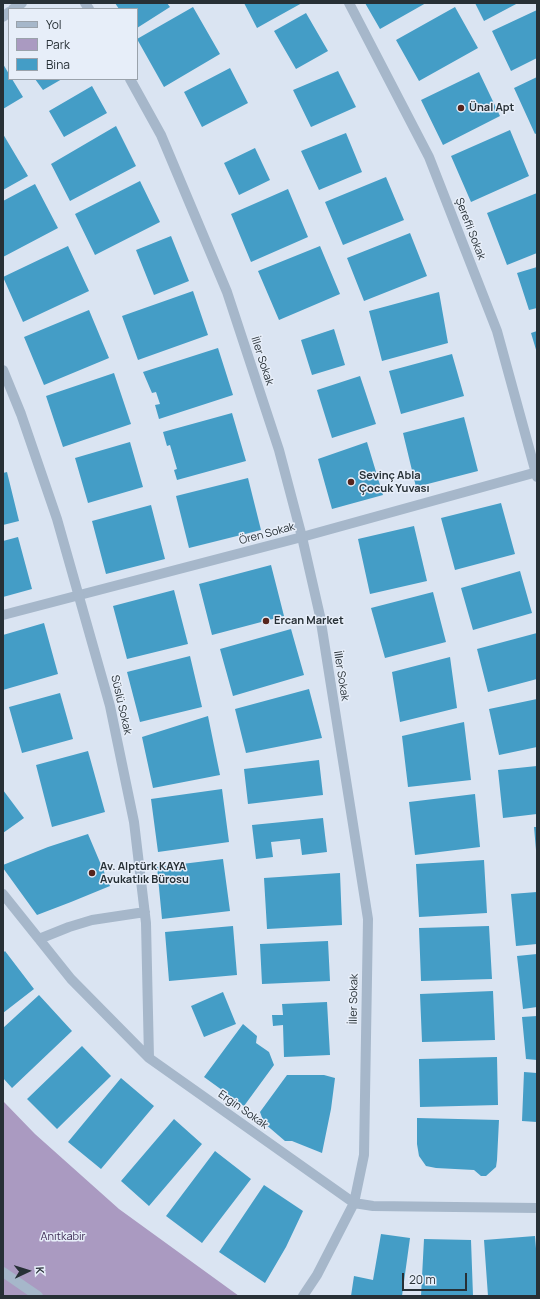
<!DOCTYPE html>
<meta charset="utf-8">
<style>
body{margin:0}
#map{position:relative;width:540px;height:1299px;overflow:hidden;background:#dae4f2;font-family:Manrope,sans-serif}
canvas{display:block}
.frame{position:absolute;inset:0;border:4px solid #273036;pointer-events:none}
.legend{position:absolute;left:8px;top:8px;width:130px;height:72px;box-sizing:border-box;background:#e7eef9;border:1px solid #9aa2ab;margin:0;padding:5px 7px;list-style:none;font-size:12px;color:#273036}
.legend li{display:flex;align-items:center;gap:8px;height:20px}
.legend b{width:20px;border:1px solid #9aa2ab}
.north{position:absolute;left:8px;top:1251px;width:40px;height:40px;-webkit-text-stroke:3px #e7eef9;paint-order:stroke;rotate:86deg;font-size:11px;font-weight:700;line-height:16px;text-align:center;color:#273036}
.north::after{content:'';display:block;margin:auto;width:14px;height:18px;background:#273036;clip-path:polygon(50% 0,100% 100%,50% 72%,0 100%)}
.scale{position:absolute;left:402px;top:1273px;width:65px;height:18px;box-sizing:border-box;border:2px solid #273036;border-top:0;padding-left:5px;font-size:12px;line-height:14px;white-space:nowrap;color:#273036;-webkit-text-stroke:3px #e7eef9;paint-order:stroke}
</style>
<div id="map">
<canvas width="540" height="1299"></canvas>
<div class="frame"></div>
<ul class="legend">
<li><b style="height:5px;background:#a6b7ca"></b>Yol</li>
<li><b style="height:11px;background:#aa9ac1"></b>Park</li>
<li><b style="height:11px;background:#449dc6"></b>Bina</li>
</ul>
<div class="north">K</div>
<div class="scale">20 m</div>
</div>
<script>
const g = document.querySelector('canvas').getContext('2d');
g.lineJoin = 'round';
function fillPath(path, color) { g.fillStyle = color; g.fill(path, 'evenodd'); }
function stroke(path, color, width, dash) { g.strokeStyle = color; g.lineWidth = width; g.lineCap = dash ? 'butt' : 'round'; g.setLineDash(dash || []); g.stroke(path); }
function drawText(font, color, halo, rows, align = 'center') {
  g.font = font + ' Manrope,sans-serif'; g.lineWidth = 3; g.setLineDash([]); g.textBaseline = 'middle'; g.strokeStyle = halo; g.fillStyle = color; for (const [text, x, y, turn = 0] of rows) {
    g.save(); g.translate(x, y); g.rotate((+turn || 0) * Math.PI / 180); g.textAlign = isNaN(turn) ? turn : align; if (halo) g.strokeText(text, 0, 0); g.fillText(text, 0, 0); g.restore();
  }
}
fillPath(new Path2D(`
 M3 1101 35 1134 119 1209 239 1296H3Z`), '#aa9ac1');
fillPath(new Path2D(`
 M115 3H167L170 7 137 28V9H119Z
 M244 3H302L257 28Z
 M365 3H426L380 29Z
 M475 3H518L484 21Z
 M193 7 220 54 164 87 137 39Z
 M455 7 478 48 419 81 396 40Z
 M537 10V58L511 71 492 31Z
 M306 13 328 51 296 69 274 31Z
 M3 64 9 74V79H12L23 97 3 109Z
 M230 68 248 103 202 127 184 92Z
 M338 71 356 107 311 127 293 90Z
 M479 72 500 116 443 145 421 100Z
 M537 77V133L535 134 514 88Z
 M35 79H62L43 90Z
 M92 86 107 113 64 137 49 111Z
 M116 126 136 166 70 201 51 164Z
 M510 130 529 176 471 202 451 156Z
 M346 133 362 172 319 190 301 151Z
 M3 134 28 176 3 190Z
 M255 148 270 180 239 195 224 163Z
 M386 177 404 220 343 245 325 202Z
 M140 181 160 222 95 255 75 214Z
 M35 184 58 228 3 257V201Z
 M288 189 308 237 251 262 231 214Z
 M537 193V253L507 265 487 213Z
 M410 233 427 276 364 301 347 258Z
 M171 236 189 281 154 295 136 250Z
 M68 246 89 291 23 322 3 277Z
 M320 246 340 294 279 320 258 271Z
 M537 267V308L529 310 517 273Z
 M193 291 208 335 138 360 122 316Z
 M439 292 448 343 382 361 369 311Z
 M89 310 109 358 44 385 24 337Z
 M334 329 345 365 312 375 301 340Z
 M537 331V353L531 333Z
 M218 348 233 395 159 419 155 405 160 404 156 392 152 393 143 372Z
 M452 354 464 396 401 414 389 371Z
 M114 373 131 424 63 447 46 396Z
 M360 376 376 424 332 438 317 390Z
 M232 413 246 461 177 480 174 470 177 469 170 445 167 446 163 432Z
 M464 417 478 471 416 487 403 433Z
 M130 442 143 487 88 503 75 458Z
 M367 442 383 495 332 509 318 459Z
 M7 472 19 521 3 525V473Z
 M248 478 261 530 189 548 176 496Z
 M501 503 515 554 455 570 441 518Z
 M151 505 165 559 106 574 92 521Z
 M414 526 427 581 370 594 358 539Z
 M18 537 32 589 3 597V541Z
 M271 565 284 616 212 635 199 584Z
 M520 571 532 613 473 630 461 588Z
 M174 590 188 644 127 659 113 606Z
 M433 592 446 642 385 658 371 608Z
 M44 623 58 674 3 690V635Z
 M291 629 304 675 233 696 220 649Z
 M537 633V679L488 692 477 649Z
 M190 656 202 707 140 722 127 672Z
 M450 657 457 708 400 722 392 672Z
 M309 689 322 738 246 753 235 709Z
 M60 693 73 739 22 753 9 707Z
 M537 699V747L499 755 489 709Z
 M208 716 220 775 153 788 142 737Z
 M464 722 471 780 408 787 402 736Z
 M88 751 105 812 52 827 36 765Z
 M319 760 323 795 248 804 244 769Z
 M537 766V814L503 818 498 770Z
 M222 789 229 842 158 852 151 799Z
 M3 790 24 818 3 833Z
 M475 794 480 847 415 855 409 802Z
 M323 818 327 852 302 855 300 839 271 842 273 857 256 859 252 825Z
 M534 827H537V850H536Z
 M88 834 110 886 71 902 37 915 3 868V865L48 847Z
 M223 859 230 911 162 919 157 867Z
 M484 860 487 913 419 917 416 864Z
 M340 873 342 925 267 929 264 878Z
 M537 892V944L516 946 511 894Z
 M233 926 237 975 169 981 165 932Z
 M489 926 492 979 421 981 419 928Z
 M328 941 330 981 262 984 260 944Z
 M5 951 34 989 3 1013V953Z
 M537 954V1007L523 1009 517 956Z
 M493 991 495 1040 422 1042 420 994Z
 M223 992 236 1024 204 1037 191 1006Z
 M39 995 72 1031 12 1088 3 1078V1028Z
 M327 1002 330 1055 284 1057 283 1025 273 1026 272 1015H283L282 1004Z
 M537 1016V1060L526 1059 522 1017Z
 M243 1024 257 1036 256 1043 269 1052 274 1065 244 1106 204 1077Z
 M82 1046 111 1076 57 1129 27 1099Z
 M497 1057 498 1105 420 1107 419 1059Z
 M524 1072 537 1073V1122L522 1121Z
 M287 1075H324L335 1078 331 1109 322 1153 292 1141H285L264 1123 260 1112Z
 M121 1078 154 1106 101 1169 68 1142Z
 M417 1118 499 1120 497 1160 496 1167 486 1176H481L474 1170 436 1168 426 1166 419 1156 417 1144Z
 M174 1119 202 1144 149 1206 121 1181Z
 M215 1151 251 1179 202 1243 166 1216Z
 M264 1185 303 1211 286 1247 265 1283 219 1252Z
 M381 1234 410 1238 402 1296H351L354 1276 373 1280Z
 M535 1236 537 1261V1296H488L484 1240Z
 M424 1239 471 1240 473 1296H421Z`), '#449dc6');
stroke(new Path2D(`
 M3 615 302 537 537 472`), '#a6b7ca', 10);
stroke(new Path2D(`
 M85 3 89 9
 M349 3 429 157 497 331 537 477
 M13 9 22 3
 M3 17 9 12
 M130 79 161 135 227 292 279 450 302 537 320 616 368 919 364 1155 354 1203 317 1275 303 1296
 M3 370 21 414 57 519 110 706 134 822 146 923 149 1058
 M3 894 71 979 149 1058 354 1203 373 1206 537 1208
 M39 939 69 927 92 920 145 912
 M3 1272 38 1296`), '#a6b7ca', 10);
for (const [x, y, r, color] of [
 [461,108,4,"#57251d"],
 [351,482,4,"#57251d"],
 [266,621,4,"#57251d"],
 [92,873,4,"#57251d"]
]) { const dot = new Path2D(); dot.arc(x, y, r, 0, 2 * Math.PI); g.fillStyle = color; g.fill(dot); stroke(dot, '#e7eef9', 1.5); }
drawText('bold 11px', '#273036', '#e7eef9', [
 ["Ünal Apt",469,108],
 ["Sevinç Abla",359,476],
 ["Çocuk Yuvası",359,489],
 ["Ercan Market",274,621],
 ["Av. Alptürk KAYA",100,867],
 ["Avukatlık Bürosu",100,880]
], 'left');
drawText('11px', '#273036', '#e7eef9', [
 ["Şerefli Sokak",470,229,69],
 ["İller Sokak",262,361,72],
 ["Ören Sokak",267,534,-15],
 ["İller Sokak",341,676,81],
 ["Süslü Sokak",121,705,77],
 ["İller Sokak",354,999,-89],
 ["Ergin Sokak",243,1110,35]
]);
drawText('11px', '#3d2b54', '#e7eef9', [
 ["Anıtkabir",63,1237]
]);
</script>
